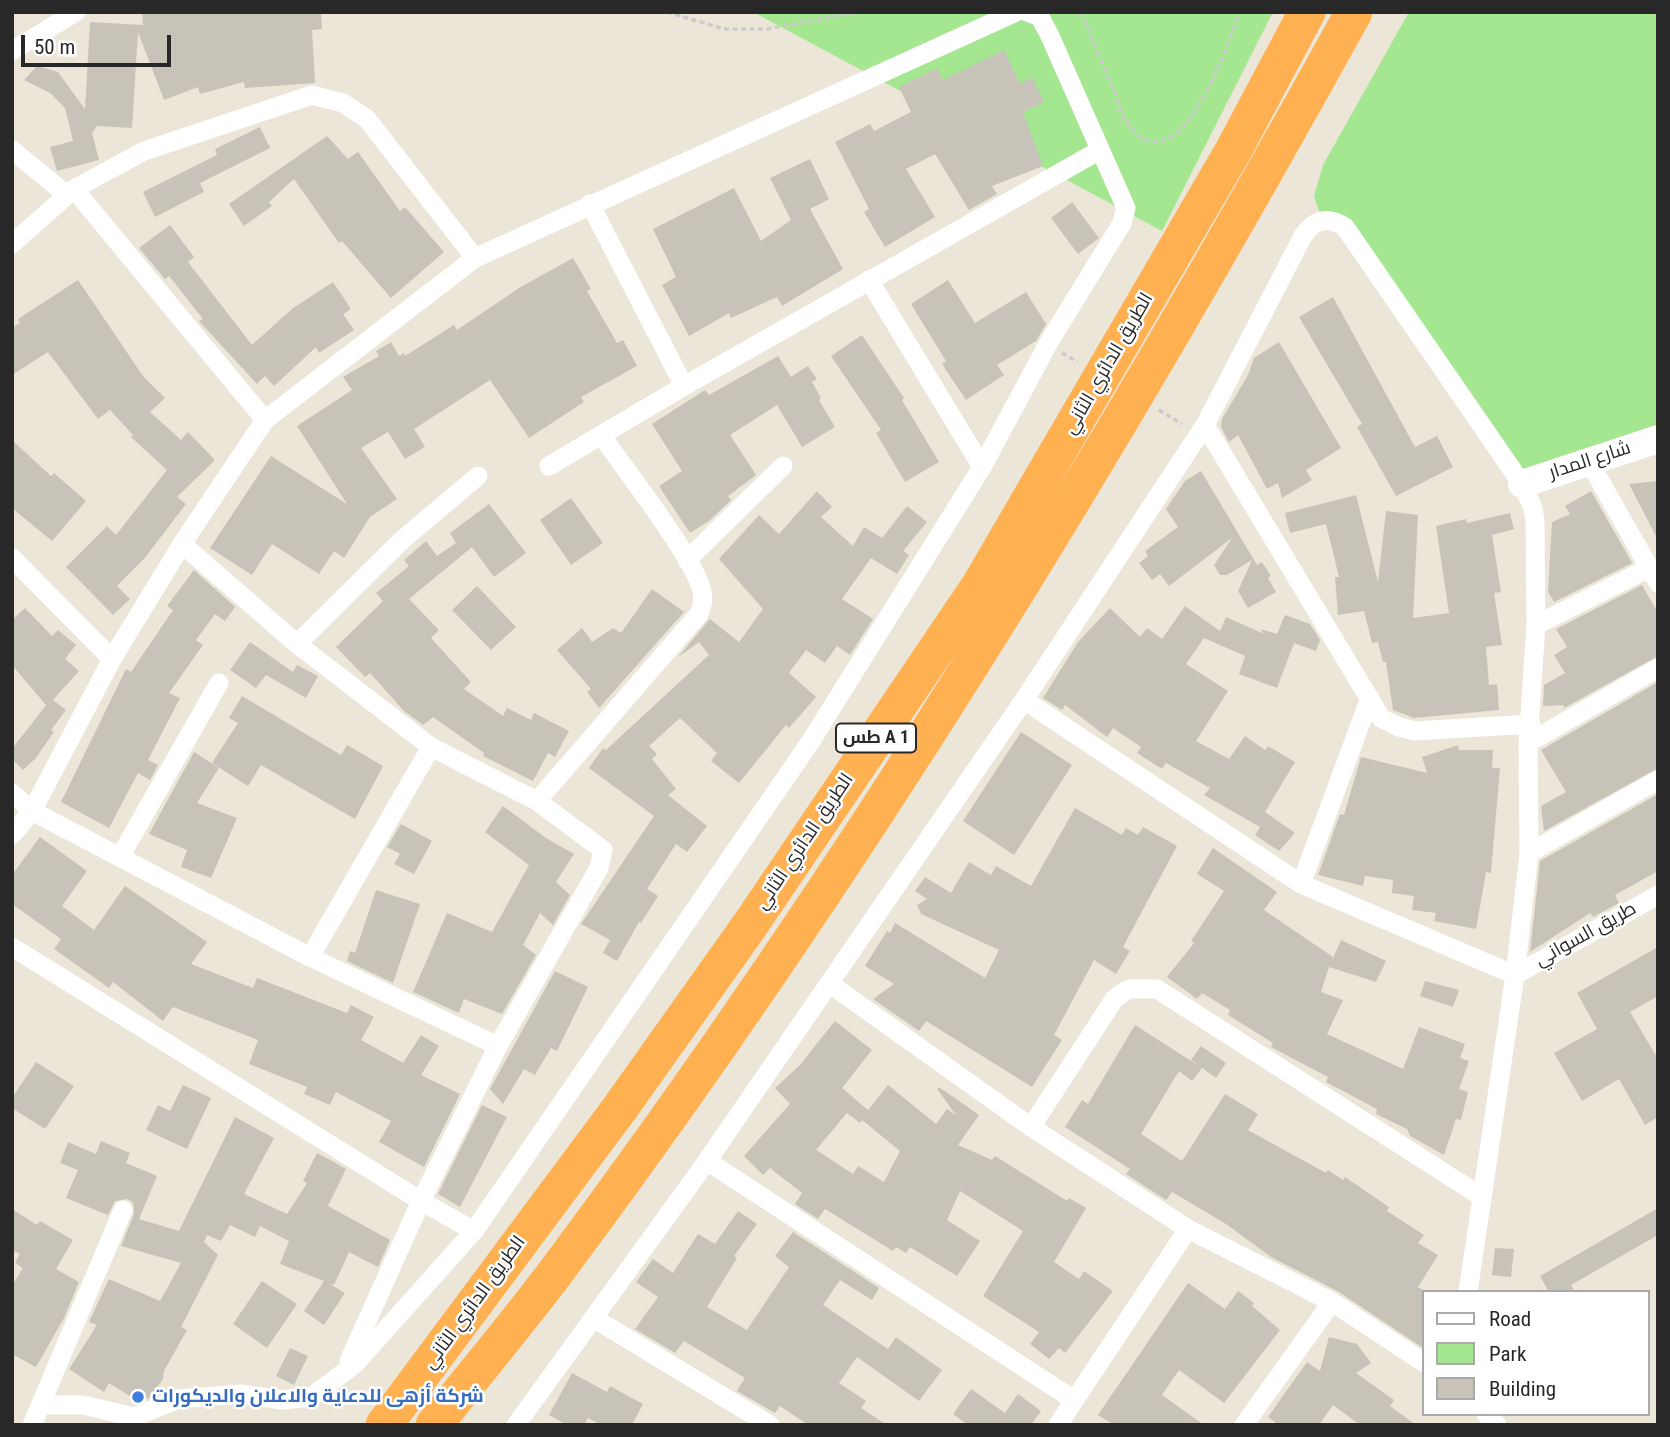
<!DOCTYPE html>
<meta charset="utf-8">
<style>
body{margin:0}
#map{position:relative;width:1670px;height:1437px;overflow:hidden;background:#ece6d9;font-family:"Roboto Condensed",sans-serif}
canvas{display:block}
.frame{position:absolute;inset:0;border:14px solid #282828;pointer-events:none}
.legend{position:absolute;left:1422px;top:1290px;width:228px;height:126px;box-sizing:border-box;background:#fff;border:2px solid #a9a9a9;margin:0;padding:9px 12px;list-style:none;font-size:21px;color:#282828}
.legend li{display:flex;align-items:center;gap:14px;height:35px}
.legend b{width:35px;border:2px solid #a9a9a9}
.scale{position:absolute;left:21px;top:35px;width:150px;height:32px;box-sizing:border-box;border:4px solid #282828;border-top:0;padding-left:9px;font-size:21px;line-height:24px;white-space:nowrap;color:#282828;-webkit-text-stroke:5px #fff;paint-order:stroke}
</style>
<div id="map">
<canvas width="1670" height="1437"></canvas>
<div class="frame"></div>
<ul class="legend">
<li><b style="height:9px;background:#fff"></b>Road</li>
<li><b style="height:19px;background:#a5e691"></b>Park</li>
<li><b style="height:19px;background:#c7c3b9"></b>Building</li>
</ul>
<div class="scale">50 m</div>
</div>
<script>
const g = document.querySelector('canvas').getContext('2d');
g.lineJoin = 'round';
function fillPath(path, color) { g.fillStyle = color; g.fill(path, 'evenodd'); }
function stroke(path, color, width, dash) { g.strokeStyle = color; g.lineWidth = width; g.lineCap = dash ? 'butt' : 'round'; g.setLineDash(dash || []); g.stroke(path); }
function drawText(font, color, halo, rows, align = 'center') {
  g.font = font + ' "Roboto Condensed",Cairo,sans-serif'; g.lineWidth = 5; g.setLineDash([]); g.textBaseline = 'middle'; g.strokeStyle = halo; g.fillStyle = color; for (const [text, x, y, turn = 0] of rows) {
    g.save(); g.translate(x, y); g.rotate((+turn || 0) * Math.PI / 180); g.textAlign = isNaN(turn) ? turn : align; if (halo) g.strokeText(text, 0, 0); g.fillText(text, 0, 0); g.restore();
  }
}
fillPath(new Path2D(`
 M753 12H1273L1162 231Z
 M1409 12H1658V439L1522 484 1345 227 1322 220 1314 196 1323 165Z`), '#a5e691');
fillPath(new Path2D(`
 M142 12H321L322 29 312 30 315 83 245 88 244 82 200 94 198 87 164 100 138 32 132 128 97 126 92 133 99 160 57 171 50 147 73 141 65 108 50 93 24 80 37 66 58 72 85 109 90 22 143 25Z
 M1004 50 1020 84 1032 77 1044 102 1023 112 1043 166 992 186 997 194 969 210 935 154 906 169 935 217 885 247 864 212 869 209 835 142 870 124 874 131 911 112 899 87 937 68 943 80Z
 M260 127 270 148 200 183 204 192 155 217 143 192 217 155 215 149Z
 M327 136 348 159 358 152 400 211 405 207 444 252 391 298 342 241 339 243 294 179 269 202 272 206 244 226 229 204Z
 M810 159 829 199 810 209 843 269 782 306 777 297 731 318 729 313 689 336 662 285 676 277 653 229 734 188 761 241 791 220 770 178Z
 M1072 202 1099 238 1078 254 1051 218Z
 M170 225 194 257 188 262 252 345 293 308 333 282 351 309 343 314 354 330 319 353 316 347 274 386 265 376 257 384 199 321 203 319 169 276 165 279 139 248Z
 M573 258 591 289 587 291 617 343 623 340 637 366 581 397 584 402 529 438 490 380 414 429 425 447 405 459 388 432 361 448 397 499 370 517 344 558 334 551 319 574 272 544 252 575 210 548 271 456 347 504 297 426 352 390 343 377 379 356 376 351 391 342 399 356 404 353 405 356 454 325 457 330 519 288Z
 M78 280 143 376 165 398 150 412 181 440 188 432 215 460 177 497 186 504 144 559 117 586 130 599 113 615 66 567 107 526 116 535 167 470 131 437 133 435 110 410 98 419 48 352 12 375V328L20 323 18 319Z
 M948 280 975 323 1026 292 1046 324 1036 341 997 365 1004 375 966 400 942 364 946 361 911 304Z
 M1333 297 1415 447 1437 436 1453 467 1396 496 1357 427 1362 424 1299 317Z
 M862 335 904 398 902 400 939 462 905 482 876 433 881 430 831 356Z
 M1279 342 1341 448 1306 470 1312 480 1282 498 1278 483 1267 489 1238 435 1229 442 1221 427 1222 419 1248 375 1254 358Z
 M778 356 791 377 808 366 817 379 812 382 821 398 819 400 835 427 802 447 777 405 730 435 756 475 728 496 731 500 709 521 690 533 659 486 682 471 652 424 705 390 709 395Z
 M12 440 51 476 54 473 86 501 52 541 12 508Z
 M1201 471 1257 565 1262 562 1271 576 1268 578 1276 592 1248 608 1238 591 1252 560 1227 575H1220L1214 565 1232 538 1169 586 1160 574 1152 580 1139 563 1148 556 1145 551 1178 527 1166 509 1185 481Z
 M1658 481V540L1629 484Z
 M817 491 832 507 821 517 853 546 864 527 882 538 907 506 927 522 903 551 909 555 897 574 871 558 842 599 873 619 850 655 837 646 825 663 806 650 789 673 816 697 789 728 786 725 739 783 711 761 717 753 680 718 649 746 657 754 652 759 676 789 668 795 707 826 687 852 676 844 647 889 658 896 641 923 639 922 617 961 603 953 610 940 581 924 654 816 589 768 603 748 606 750 709 655 699 642 678 657 710 619 739 642 763 609 719 559 759 515 779 534Z
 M1591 491 1632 563 1554 602 1548 592 1552 522 1570 514 1565 506Z
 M1356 495 1378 582 1386 511 1418 515 1413 618 1449 613 1436 526 1466 519 1467 523 1510 513 1514 529 1492 535 1501 592 1494 593 1502 645 1486 647 1489 685 1497 684 1499 710 1414 718 1393 710 1386 662H1383L1378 642 1372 643 1364 611 1338 615 1335 577H1339L1326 524 1290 533 1285 513Z
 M571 498 603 543 571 565 540 520Z
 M489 504 526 553 494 577 472 547 409 599 439 630 431 638 471 682 464 689 503 716 507 708 531 720 534 713 569 731 555 757 548 753 533 781 483 756 484 753 433 717 423 725 404 711 370 673 365 677 336 647 383 601 376 593 409 566 404 560 426 541 437 556 456 543 450 533Z
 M194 570 235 607 225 621 215 614 196 640 203 645 169 693 180 698 148 760 158 765 150 780 138 773 109 828 61 802 126 669 131 672 173 610 167 606Z
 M1642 585 1658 613V656L1564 708 1563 705 1543 706 1544 685 1565 673 1554 655 1567 647 1556 629Z
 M477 586 516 627 491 650 452 610Z
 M652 589 684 612 599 708 587 692 591 689 557 650 582 628 592 642 613 628 621 633Z
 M1185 606 1220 631 1226 617 1264 634 1260 629 1277 634 1285 615 1310 624 1320 640 1316 651 1294 643 1277 688 1239 674 1245 656 1204 638 1186 664 1228 691 1196 741 1229 759 1245 736 1265 750 1268 746 1295 762 1265 812 1295 833 1279 851 1255 835 1260 827 1204 795 1210 788 1166 763 1162 769 1137 753 1141 747 1113 728 1107 737 1065 705 1062 710 1043 698 1078 642 1110 608 1140 637 1147 628 1162 639Z
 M25 608 52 636 58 630 76 645 65 659 79 671 53 700 66 710 51 730 54 732 35 759 23 770 12 759V749L46 705 12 665V620Z
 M250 642 293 672 297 665 318 676 306 698 266 675 256 688 230 670Z
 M1658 682V768L1544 831 1541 806 1566 792 1541 750Z
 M242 696 341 755 347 745 383 766 355 819 261 765 248 786 212 763 238 723 229 718Z
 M1021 732 1072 765 1014 855 963 821Z
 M1458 745 1459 750H1493L1492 768H1500L1491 873 1486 872 1476 929 1434 921 1436 913 1412 910 1414 896 1392 893 1393 880 1365 876 1363 886 1318 875 1340 814 1344 815 1361 757 1427 773 1422 757Z
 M194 752 219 768 197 803 237 818 211 878 181 867 187 850 149 834Z
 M1658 794V871L1615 895 1619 903 1593 917 1590 913 1530 952 1540 861Z
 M503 806 546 838 574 854 556 882 570 895 553 925 540 913 523 945 536 955 502 1014 464 999 459 1013 413 992 447 913 492 932 529 865 485 832Z
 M1075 808 1122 835 1126 828 1138 835 1143 827 1177 846 1123 947 1130 951 1116 974 1094 960 1054 1035 1062 1040 1032 1087 926 1021 919 1031 873 999 894 984 865 966 887 931 890 933 895 923 985 978 999 950 921 914 917 905 927 899 915 891 925 877 951 893 969 862 991 875 996 866 1031 886Z
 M401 824 432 841 414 874 394 864 400 854 387 847Z
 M40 837 87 871 62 906 94 930 125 886 207 942 191 964 253 988 257 978 347 1013 351 1005 374 1017 361 1040 403 1063 421 1035 439 1046 421 1075 460 1094 424 1167 379 1142 391 1121 336 1092 330 1105 304 1094 307 1087 249 1064 258 1040 173 1007 163 1021 113 982 109 988 54 949 61 939 12 904V875Z
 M1213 848 1277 892 1264 910 1333 957 1331 963 1341 940 1386 961 1376 982 1329 967 1321 992 1343 1000 1327 1034 1403 1069 1419 1027 1465 1044 1460 1058 1469 1061 1459 1089 1468 1092 1461 1120 1456 1119 1444 1155 1410 1136 1407 1129 1376 1114 1377 1109 1326 1082 1328 1077 1271 1047 1273 1043 1228 1015 1230 1010 1202 993 1197 999 1167 977 1194 943 1191 941 1224 891 1197 874Z
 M376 890 420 904 393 983 347 961 350 951 355 953Z
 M1658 947V996L1630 1012 1658 1059V1117L1645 1125 1619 1079 1582 1101 1554 1053 1597 1029 1577 993Z
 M555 971 588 987 557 1051 551 1048 535 1075 524 1069 503 1104 490 1089Z
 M1425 981 1459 990 1453 1007 1420 996Z
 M835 1021 872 1050 842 1088 868 1110 888 1085 936 1124 947 1109 956 1115 937 1089 939 1087 979 1115 958 1145 992 1160 995 1156 1067 1201 1069 1198 1086 1208 1054 1262 1079 1279 1084 1271 1113 1291 1065 1353 1059 1348 1049 1359 1030 1344 1039 1332 983 1296 1023 1231 960 1191 947 1220 980 1241 957 1276 910 1247 906 1253 896 1247 893 1251 825 1209 818 1219 795 1204 802 1193 770 1168 763 1175 744 1156 790 1104 775 1088 799 1066ZM847 1113 860 1123 862 1120 900 1151 884 1182 858 1166 853 1174 816 1150Z
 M1135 1025 1199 1066 1191 1060 1201 1046 1226 1063 1216 1078 1202 1068 1192 1081 1179 1071 1141 1134 1182 1161 1225 1094 1258 1114 1248 1130 1326 1173 1328 1170 1343 1180 1345 1177 1389 1207 1387 1211 1424 1235 1418 1243 1438 1255 1418 1287 1423 1290V1348L1339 1292 1271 1257 1226 1224 1172 1192 1166 1200 1126 1174 1130 1169 1065 1127 1082 1100 1088 1104Z
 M36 1062 74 1086 45 1129 12 1108V1098Z
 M183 1085 211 1098 187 1149 146 1130 158 1105 170 1111Z
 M482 1105 507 1117 460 1207 438 1194Z
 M235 1117 274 1138 244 1194 287 1214 307 1183 303 1181 317 1153 334 1162 346 1169 328 1206 390 1240 378 1267 349 1252 334 1285 330 1284 345 1293 324 1325 304 1311 324 1281 280 1264 289 1241 260 1226 255 1237 230 1225 221 1241 207 1235 204 1242 218 1255 181 1327 187 1330 164 1371 163 1379 149 1398 139 1402 109 1383 104 1392 69 1369 97 1325 89 1322 109 1279 160 1301 181 1263 121 1246 134 1214 133 1203 128 1199 115 1201 108 1215 66 1198 78 1170 60 1163 68 1142 96 1154 101 1141 130 1153 126 1163 157 1176 139 1219 179 1231Z
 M1658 1208V1235L1571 1285 1575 1292H1549L1540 1276Z
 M12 1209 37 1225 40 1221 73 1240 56 1269 79 1282 64 1318 36 1367 12 1354V1286L23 1268 15 1263 20 1254 12 1250Z
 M738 1211 757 1224 734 1256 737 1258 707 1307 747 1330 789 1267 775 1256 793 1232 879 1288 872 1300 840 1280 823 1305 888 1349 896 1337 942 1370 919 1401 857 1357 839 1383 866 1401 861 1408 887 1425H808L780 1406 775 1413 737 1391 745 1378 684 1341 675 1353 635 1329 658 1297 636 1282 653 1259 673 1273 698 1234 715 1244Z
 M1495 1248 1514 1249 1511 1277 1492 1275Z
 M262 1281 297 1304 267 1348 233 1324Z
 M1188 1283 1225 1309 1238 1291 1254 1303 1252 1306 1280 1330 1224 1403 1179 1370 1162 1395 1204 1425H1114L1098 1415Z
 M1329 1337 1357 1344 1371 1363 1356 1373 1394 1400 1390 1406 1416 1425H1360L1333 1405 1319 1425H1279L1268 1417 1307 1362 1320 1371Z
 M290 1348 308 1356 294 1385 276 1376Z
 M572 1373 607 1392 610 1386 643 1404 632 1425H601L588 1418 584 1425H567L549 1415Z
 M971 1389 1005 1413 1018 1394 1041 1411 1031 1425H968L953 1414Z`), '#c7c3b9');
stroke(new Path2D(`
 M667 12 724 29H767L858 12
 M1081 12C1092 39 1103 65 1114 91 1117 100 1120 113 1126 121 1176 196 1229 46 1239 12
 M1062 353 1077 362
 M1159 410 1182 424`), '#cbcbcb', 3.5, [5, 3.5]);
stroke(new Path2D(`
 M12 51 76 12
 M12 150 67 195
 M74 189 265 420
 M590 204 684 386
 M12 244 74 189 144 151 312 95 343 103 367 119 475 258
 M869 280 982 467
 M1205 425 1381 718 1399 727 1415 731 1531 724
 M1588 460 1658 583
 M549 466 684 386 1100 150
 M182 544 297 644 431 747 537 801 603 850 599 868 498 1046 421 1201 349 1361
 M12 558 112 659
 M687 560 783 466
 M1536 625 1649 568
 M297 644 402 540 478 476
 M1024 700 1301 884 1515 975 1658 895
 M1528 743 1658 668
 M12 793 32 811 310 957 498 1046
 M537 801 699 614C702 607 704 600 702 592 697 561 623 467 602 436
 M12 835 32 811 112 659 182 544 265 420 475 258 1016 12
 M1529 853 1658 780
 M120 857 219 683
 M1301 884 1370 698
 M12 947 421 1201 474 1231
 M310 957 431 747
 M830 984 1031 1127 1188 1229 1332 1302 1423 1362
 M1031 1127 1115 998 1129 989H1157L1482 1197
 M707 1161 1074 1400
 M595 1319 770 1425
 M41 1405H83L134 1417 179 1399 241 1394 282 1400 311 1397 355 1364 474 1231 811 741 982 467 1049 342 1122 223 1126 208 1050 36 1040 17 1027 12
 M1486 1414 1497 1425
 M32 1425 123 1210
 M516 1425 707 1161 1024 700 1205 425 1303 236C1314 219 1328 216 1345 227L1522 484 1533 508 1535 521 1536 625 1528 743 1529 853 1515 975 1468 1292
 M1058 1425 1188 1229
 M1244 1425 1332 1302`), '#fff', 19);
stroke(new Path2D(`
 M1522 484 1658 439`), '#fff', 28);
stroke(new Path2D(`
 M384 1425 620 1108 750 925 980 585 1233 151 1307 12
 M434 1425C476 1372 520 1320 561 1265 857 868 1115 445 1354 12`), '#ffb151', 37);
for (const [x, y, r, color] of [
 [138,1397,7,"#3f7fe0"]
]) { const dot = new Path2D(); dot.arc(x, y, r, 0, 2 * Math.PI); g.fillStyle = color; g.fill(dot); stroke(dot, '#fff', 2.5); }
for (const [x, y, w] of [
 [876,738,80]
]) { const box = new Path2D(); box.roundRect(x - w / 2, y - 14.5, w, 29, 5); g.fillStyle = '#fff'; g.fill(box); stroke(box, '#282828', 2); }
drawText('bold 18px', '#282828', null, [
 ["طس A 1",876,738]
]);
drawText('19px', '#282828', '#fff', [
 ["الطريق الدائري الثاني",1109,364,-60],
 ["شارع المدار",1590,461,-18],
 ["الطريق الدائري الثاني",805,842,-56],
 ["طريق السواني",1586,935,-29],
 ["الطريق الدائري الثاني",475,1303,-54]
]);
drawText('bold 19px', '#366cbe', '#fff', [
 ["شركة أزهى للدعاية والاعلان والديكورات",152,1397]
], 'left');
</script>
